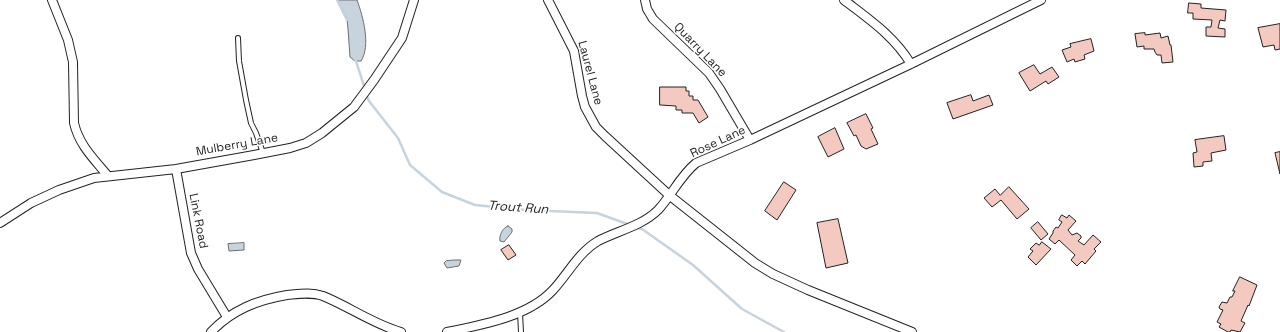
<!DOCTYPE html>
<style>
body{margin:0}
canvas{display:block;background:#fff}
</style>
<canvas width="1280" height="332"></canvas>
<script>
const g = document.querySelector('canvas').getContext('2d');
g.lineJoin = 'round';
function fillPath(path, color) { g.fillStyle = color; g.fill(path, 'evenodd'); }
function stroke(path, color, width, dash) { g.strokeStyle = color; g.lineWidth = width; g.lineCap = dash ? 'butt' : 'round'; g.setLineDash(dash || []); g.stroke(path); }
function drawText(font, color, halo, rows, align = 'center') {
  g.font = font + ' "Space Grotesk",sans-serif'; g.lineWidth = 3; g.setLineDash([]); g.textBaseline = 'middle'; g.strokeStyle = halo; g.fillStyle = color; for (const [text, x, y, turn = 0] of rows) {
    g.save(); g.translate(x, y); g.rotate((+turn || 0) * Math.PI / 180); g.textAlign = isNaN(turn) ? turn : align; if (halo) g.strokeText(text, 0, 0); g.fillText(text, 0, 0); g.restore();
  }
}
const water = new Path2D(`
 M338 0H357C363 16 371 46 361 61H355L350 57 348 29 347 19Z
 M508 226 512 229V232L504 242 500 241C499 236 502 228 508 226Z
 M244 243V250L229 251 228 244Z
 M454 260H461L459 266 447 268 444 263 446 261Z`);
fillPath(water, '#c7d3dd');
stroke(water, '#6f6f6f', 1);
stroke(new Path2D(`
 M337 0 347 20
 M355 58 365 89
 M366 94 369 101 398 138 410 165 442 192 475 205 526 210 597 213 630 225
 M635 227 642 229 693 265 742 309 784 332`), '#c7d3dd', 2.5);
const building = new Path2D(`
 M1189 3 1201 4V8L1226 10 1225 21 1220 20 1218 28 1225 29V37L1206 36V27H1211L1212 20 1193 19V13H1188Z
 M1280 24V49L1275 50 1274 45 1263 47 1258 28Z
 M1145 33V35L1160 33 1161 38 1168 36 1170 45H1171L1173 62 1162 63 1161 55H1157L1155 52 1154 49H1144V46L1137 47 1135 34Z
 M1091 39 1094 51 1084 55 1085 59 1075 62 1074 59 1067 62 1062 50 1071 47 1070 44Z
 M1034 65 1040 74 1052 67 1059 77 1048 84 1046 81 1030 91 1019 73Z
 M660 87H686V91H689V96H693V100H698L708 117 699 123 693 113H682V110H676V106L660 105Z
 M971 95 973 101 989 95 993 105 953 119 947 103Z
 M866 114 873 128 871 129 878 144 866 149 861 146 856 135 854 136 847 123Z
 M835 128 844 149 828 157 818 137Z
 M1224 136 1226 150 1211 153 1212 161 1203 162V166L1194 167 1193 153 1197 152 1195 140Z
 M1280 152V174L1275 153Z
 M784 182 796 190 777 220 765 211Z
 M1009 187 1029 209 1017 219 1001 200 992 207 984 198 995 189 1000 195Z
 M1062 215 1067 218 1069 215 1076 221 1068 230 1072 235 1077 233 1081 236V238L1078 241 1084 245 1093 235 1101 242 1094 249 1096 251 1085 264 1082 261 1077 266 1071 260 1075 255 1059 240 1055 244 1049 239 1053 233V231L1056 227 1058 228 1062 222 1059 220Z
 M838 219 848 263 826 268 817 223Z
 M1038 222 1048 234 1041 240 1031 228Z
 M1042 242 1051 249 1036 265 1028 257 1033 251 1030 249 1036 243 1039 245Z
 M509 245 516 255 508 260 501 250Z
 M1240 277 1257 285 1249 306 1248 305 1241 321 1245 323 1240 332 1231 330 1230 332H1228L1219 327 1221 324 1217 322 1223 310 1220 309 1219 307 1222 302 1227 303 1230 297H1232L1235 291H1233Z`);
fillPath(building, '#f3c9c0');
stroke(building, '#222', 1);
const lane = new Path2D(`
 M238 38 239 61 246 100 251 123 256 133 263 153
 M520 313 521 332`);
const street = new Path2D(`
 M52 0 68 40 73 62 74 123C79 145 94 159 108 176
 M548 0 574 51 582 96 585 107 596 127 605 136 669 195 755 263 773 274 808 290 912 332
 M645 0 647 9 653 19 709 73 720 89 750 140
 M844 0C870 20 894 36 911 64
 M176 169 191 253 198 269 227 317
 M0 223 31 203 59 190 94 178 176 169 254 155 290 148 306 143 322 133 354 107 374 80 402 38 414 0
 M211 332C232 310 257 300 287 295 299 294 311 292 323 296 350 307 373 324 401 332
 M447 332C481 325 528 317 553 290 568 274 578 253 598 241 617 231 642 226 658 210 672 195 680 176 696 163L750 140 911 64 1041 0`);
stroke(lane, '#222', 6);
stroke(street, '#222', 10);
stroke(lane, '#fff', 4);
stroke(street, '#fff', 8);
drawText('12px', '#222', '#fff', [
 ["Quarry Lane",700,50,46],
 ["Laurel Lane",590,73,75],
 ["Rose Lane",718,142,-25],
 ["Mulberry Lane",237,145,-10],
 ["Link Road",198,221,79]
]);
drawText('italic 13px', '#222', '#fff', [
 ["Trout Run",518,208,4]
]);
</script>
